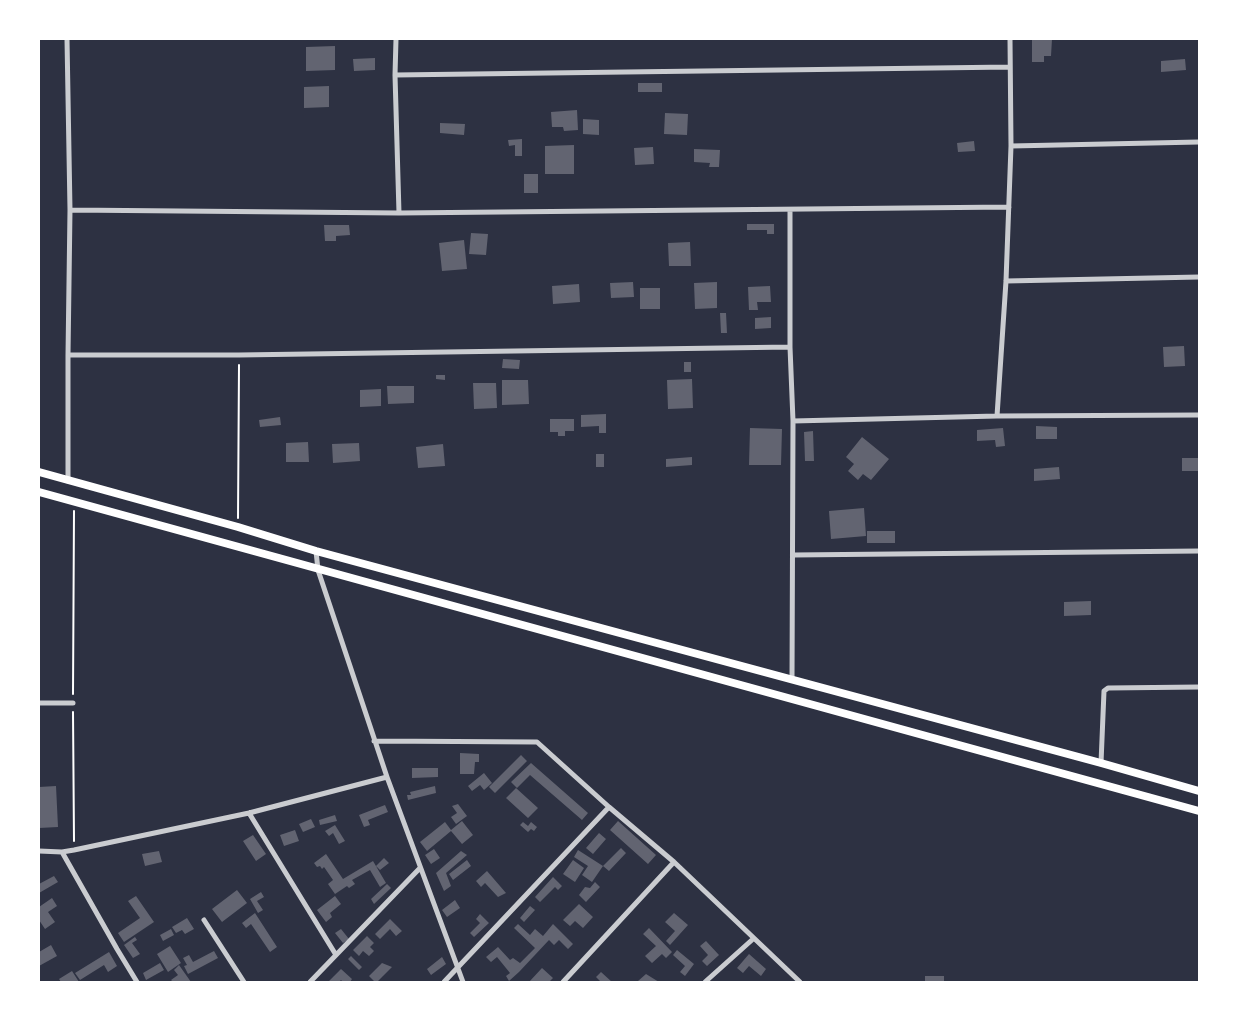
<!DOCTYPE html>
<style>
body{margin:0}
#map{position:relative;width:1238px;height:1021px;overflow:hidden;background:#2d3142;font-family:Roboto,sans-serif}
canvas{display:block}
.frame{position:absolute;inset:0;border:40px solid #fff;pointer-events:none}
</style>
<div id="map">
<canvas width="1238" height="1021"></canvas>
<div class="frame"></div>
</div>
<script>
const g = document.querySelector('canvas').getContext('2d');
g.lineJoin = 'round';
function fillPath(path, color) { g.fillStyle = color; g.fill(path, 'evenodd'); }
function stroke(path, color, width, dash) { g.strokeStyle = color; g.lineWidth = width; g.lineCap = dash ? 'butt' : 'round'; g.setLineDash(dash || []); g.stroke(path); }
fillPath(new Path2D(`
 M1032 39H1052L1051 56H1044V62H1032Z
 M335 46V70L306 71V47Z
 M375 58V70L354 71 353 59Z
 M1185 59 1186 70 1161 72V61Z
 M638 83H662V92H638Z
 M329 86V107L304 108V87Z
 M577 110 578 130 564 131 563 127H552L551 112Z
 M665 113 688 114 687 135 664 134Z
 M583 119 599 120V135L583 134Z
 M440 123 465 124 464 135 440 133Z
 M522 139V156H515V145L509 146 508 140Z
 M974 141 975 151 958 152 957 143Z
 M574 145V174H545V146Z
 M653 147 654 164 635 165 634 148Z
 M694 149 720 150 719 167H709L710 163 694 162Z
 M524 174H538V193H524Z
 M747 224H774V234H767V230H747Z
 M324 225H349L350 235 336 236V241H325Z
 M471 233 488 234 486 255 469 254Z
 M464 240 467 269 442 271 439 243Z
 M690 242 691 266H669L668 243Z
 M633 282 634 297 611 298 610 283Z
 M717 282V308L695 309 694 283Z
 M579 284 580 302 553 304 552 286Z
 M770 286 771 302H757L758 310H749L748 287Z
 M640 288H660V309H640Z
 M720 313H726L727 333H721Z
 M771 317V328L755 329V318Z
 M1184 346 1185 366 1164 367 1163 347Z
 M503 359 520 360 519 369 502 368Z
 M684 362H691V372H684Z
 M436 375H445V380L436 379Z
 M692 379 693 408 668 409 667 380Z
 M502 380H528L529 404 502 405Z
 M473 383H496L497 408 474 409Z
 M387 386H414V403L388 404Z
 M381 389V406L360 407V390Z
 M606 414V433H599V426L581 427V415Z
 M280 417 281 425 260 427 259 420Z
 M550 419H574V431H565V436H558V432H550Z
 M1036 426 1057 427V439H1036Z
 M750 428 782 429 781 465H749Z
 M1003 428 1005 446 996 447 995 440 977 441V430Z
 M813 431 814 461H805L804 432Z
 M862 437 889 459 871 480 863 474 858 480 848 471 854 464 846 457Z
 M308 442 309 462H286V443Z
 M359 443 360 461 333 463 332 444Z
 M443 444 445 466 418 468 416 447Z
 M596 454H604V467H596Z
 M692 457V465L666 467V459Z
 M1182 458H1199V471H1182Z
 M1059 467 1060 479 1034 481V469Z
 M864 508 866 536 831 539 829 511Z
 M867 531H895V543H867Z
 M1091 601V615L1064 616V602Z
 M460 753 479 754V762H475L474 774H460Z
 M521 755 527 761 495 793 489 787Z
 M531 763 588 813 582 820 530 775 517 788 511 782Z
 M412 768H438V777L412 778Z
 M484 773 492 783 484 790 480 785 472 791 468 786Z
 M56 786 58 827 39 828V787Z
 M435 786 436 793 408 800 407 795H411L410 792Z
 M516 788 538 808 528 818 506 798Z
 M458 804 467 816 456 824 451 817 457 813 452 806Z
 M385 805 388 812 368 820 370 825 364 827 359 815Z
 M335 815 337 821 320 825 319 820Z
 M311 819 315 827 303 832 299 824Z
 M462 821 473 835 462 844 451 831 427 851 420 842 445 822 451 830Z
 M618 821 656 855 648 864 610 830Z
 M523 822 528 826 531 822 537 827 534 831 531 829 528 832 520 825Z
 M335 825 345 841 339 844 333 833 329 836 325 831Z
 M295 830 299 841 284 846 280 835Z
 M599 833 606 839 593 854 586 848Z
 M253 835 266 854 256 861 243 841Z
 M621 848 626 853 609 871 603 866Z
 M434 849 440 858 431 864 425 855Z
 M578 850 603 866 592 882 582 875 588 866 574 857Z
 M159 851 162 862 145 866 142 854Z
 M461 851 467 855 446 873 451 886 444 891 436 873Z
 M326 854 343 879 373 861 386 883 380 887 370 870 352 880 355 884 349 888 347 886 335 894 328 884 333 880 324 867 322 869 320 866 317 867 314 863Z
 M384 858 389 863 380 870 376 866Z
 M467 860 471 866 453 880 449 874Z
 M573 860 584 868 575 882 563 874Z
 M487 871 506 893 498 897 485 883 481 887 476 881Z
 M54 876 58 882 39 893V884Z
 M553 877 562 886 558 890 555 887 540 902 535 897Z
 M595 882 600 887 586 902 579 895 585 887 590 888Z
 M387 884 391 888 374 904 371 899Z
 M237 890 247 903 222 922 212 909Z
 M261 892 264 897 257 901 263 910 258 913 250 899Z
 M136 896 154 922 124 942 118 933 140 918 128 901Z
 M335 896 341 904 330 913 332 917 326 922 317 910Z
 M52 898 57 906 48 912 55 922 45 929 39 920V907Z
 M455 900 460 908 447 917 442 910Z
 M579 904 593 917 583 928 575 921 570 926 563 920Z
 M530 906 535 910 524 922 520 918Z
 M255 913 277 947 270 952 251 924 246 928 242 923Z
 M674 913 688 925 670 945 666 941 675 931 665 922Z
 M480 914 489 923 474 937 470 933 480 923 476 919Z
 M187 918 194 929 185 934 182 930 176 933 172 927Z
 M390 919 402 931 396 936 390 929 380 939 375 934Z
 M518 924 530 935 535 929 543 936 553 924 573 944 568 949 559 940 554 945 549 940 519 972 509 981 506 976 510 973 497 957 491 962 486 957 498 947 510 960 513 958 520 963 535 948 514 928Z
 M649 928 672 952 666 958 662 954 652 963 645 956 656 946 643 934Z
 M171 929 174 935 163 941 160 935Z
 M341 929 349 939 343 943 335 933Z
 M367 936 374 943 370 947 374 951 369 956 363 951 359 956 353 950Z
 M135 937 137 940 132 943 140 954 133 958 124 945Z
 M706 941 719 955 707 966 702 961 708 955 700 946Z
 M51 945 57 956 39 966V952Z
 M170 946 181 963 168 972 157 954Z
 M677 950 694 964 685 976 680 972 685 966 673 955Z
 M214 951 218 958 188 974 184 966 187 965 183 958 189 955 193 962Z
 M109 952 117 966 108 972 104 965 80 980 75 973Z
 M749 954 766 969 761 976 749 966 743 973 737 968Z
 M351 956 362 967 359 970 348 959Z
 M442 957 446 964 431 975 427 969Z
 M160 963 164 970 146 980 143 973Z
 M382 963 392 967 377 982H375L369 976Z
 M179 965 191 982H173L171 980 178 975 174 970Z
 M542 968 553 978 549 982H529Z
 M341 969 352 979 350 982H343L341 980 339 982H328Z
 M72 971 79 982H61L59 979Z
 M601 972 612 982H601L596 977Z
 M646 974 659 982H639L638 981Z
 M925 976H944V982H925Z`), '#626471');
stroke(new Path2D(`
 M238 518 239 365
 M73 694 74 511
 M73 712 74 841`), '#fff', 2);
stroke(new Path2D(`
 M67 39 70 210 68 355V481
 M395 75 396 39
 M1011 146 1199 142
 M70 210 399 213 1009 207
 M790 210V347L793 421 792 679
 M399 213 395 75 1010 67
 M1006 281 1199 277
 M68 355H239L790 347
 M997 416 1006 281 1011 146 1010 39
 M793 421 997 416 1199 415
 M316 551 318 570 387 777 463 982
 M793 555 1199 551
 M39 703H73
 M374 741 537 742 609 807 674 862 800 982
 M1101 763 1104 691 1108 688 1199 687
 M249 813 336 955
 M39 851 62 852 74 850 249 813 387 777
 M62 852 117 949 137 982
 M204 920 244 982
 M310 982 420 868
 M444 982 609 807
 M563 982 674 862
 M705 982 753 939`), '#caccd0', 5);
stroke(new Path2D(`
 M39 472 238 527 316 551 1101 763 1199 791
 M39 492 1199 811`), '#fff', 8);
</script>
